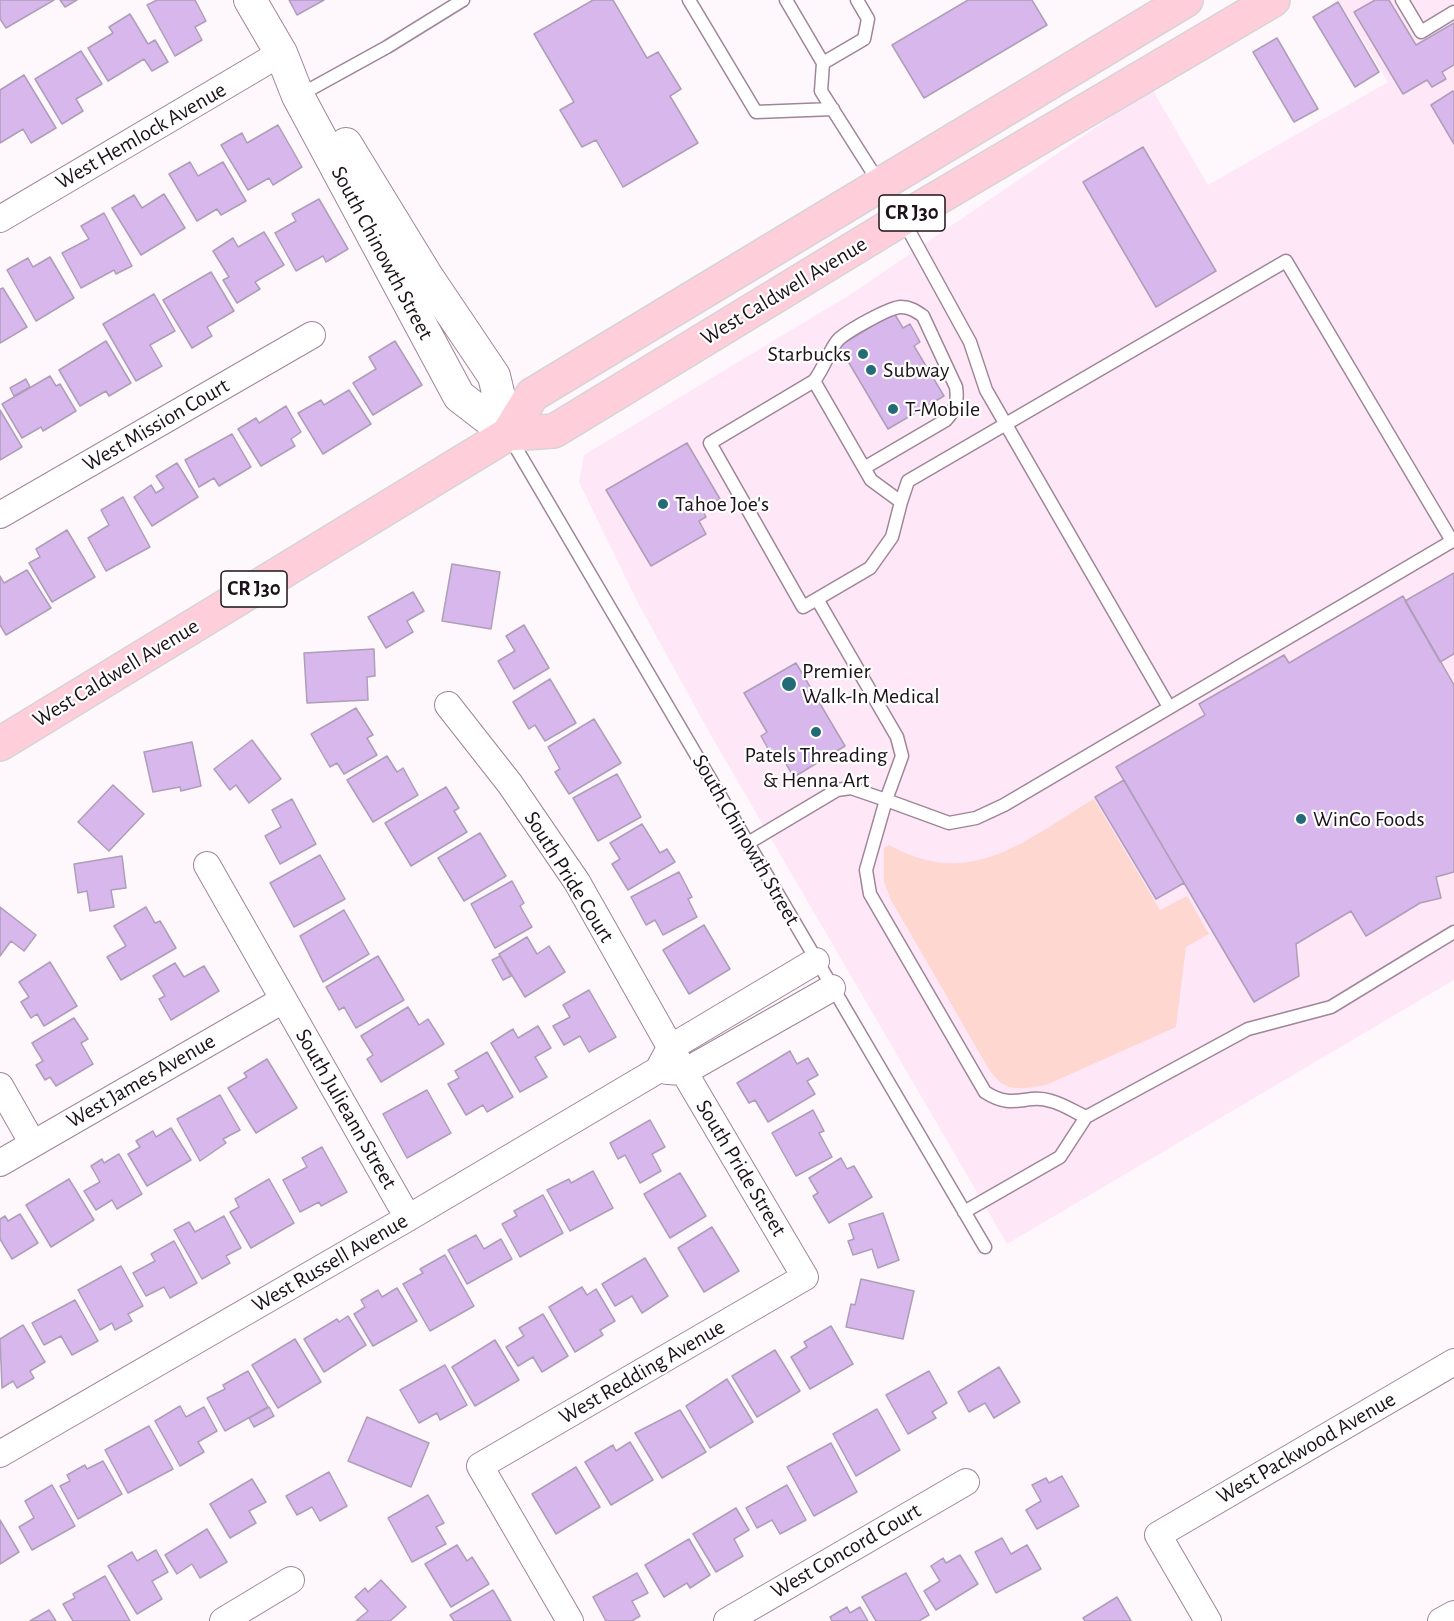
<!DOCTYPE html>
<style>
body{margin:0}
canvas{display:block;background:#fef8fc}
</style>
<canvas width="1454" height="1621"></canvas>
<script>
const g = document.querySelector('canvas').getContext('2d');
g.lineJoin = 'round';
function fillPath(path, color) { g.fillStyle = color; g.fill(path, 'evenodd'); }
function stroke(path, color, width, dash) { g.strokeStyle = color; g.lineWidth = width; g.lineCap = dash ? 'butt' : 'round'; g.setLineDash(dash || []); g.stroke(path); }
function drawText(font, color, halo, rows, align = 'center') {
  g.font = font + ' "Alegreya Sans",sans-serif'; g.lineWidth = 4.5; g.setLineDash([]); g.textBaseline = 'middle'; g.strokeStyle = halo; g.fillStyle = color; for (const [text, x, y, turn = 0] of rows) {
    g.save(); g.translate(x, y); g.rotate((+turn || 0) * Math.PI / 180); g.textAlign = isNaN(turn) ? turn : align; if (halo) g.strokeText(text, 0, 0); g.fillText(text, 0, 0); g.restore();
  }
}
fillPath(new Path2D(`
 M1338 0H1454V980L1007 1244 709 732 637 601 579 482 584 455 851 294 1152 89 1208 185 1388 82Z`), '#fee8f7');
fillPath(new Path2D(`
 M1094 799 1160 910 1187 896 1209 934 1186 947 1176 1027 1046 1085C1018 1090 1003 1093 987 1066L891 900 884 882V848L889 845C972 891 1024 840 1094 799Z`), '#ffd7d1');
const building = new Path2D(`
 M0 0H54L6 28 0 19Z
 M60 0H77L65 7Z
 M157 0H195L206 21 195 27 202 40 175 56 147 5Z
 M289 0H324L297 15Z
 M593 0H613L647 58 658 52 681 89 670 96 698 143 623 187 596 140 582 147 560 110 574 102 534 34Z
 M968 0H1032L1047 25 924 98 892 45Z
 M1375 0H1389L1416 45 1454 23V65L1442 72 1446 79 1432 87 1427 80 1403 94 1354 12Z
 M1338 2 1379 72 1355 87 1313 17Z
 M130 14 148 44 155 40 168 62 152 71 144 59 108 81 88 48 113 33 109 27Z
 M1277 38 1318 109 1294 122 1253 52Z
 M81 51 102 84 76 99 83 111 62 124 35 79Z
 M24 75 56 128 31 143 23 129 0 143V90Z
 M1453 91 1454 92V144L1431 105Z
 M278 125 302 167 273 185 269 178 248 190 221 145 242 133 247 143Z
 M1143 147 1216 271 1156 307 1083 182Z
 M190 162 198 176 223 162 246 201 221 215 217 209 197 221 169 174Z
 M164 194 185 228 141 255 112 208 134 195 142 208Z
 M319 199 348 249 326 262 323 256 296 271 275 233 296 221 292 214Z
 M104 213 132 266 116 274 114 270 81 288 62 253 89 239 81 226Z
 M264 232 284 265 255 282 260 289 237 303 223 280 229 277 213 251 233 238 238 247Z
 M50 257 74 298 36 321 7 270 28 258 33 267Z
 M211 272 234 311 207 327 212 336 192 348 163 300Z
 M3 288 27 327 0 343V289Z
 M154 294 175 331 150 345 162 366 136 381 103 324Z
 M894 313 903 328 910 324 920 342 914 346 944 396 888 429 839 346Z
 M106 341 131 383 109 396 106 391 80 406 59 370Z
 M395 341 422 385 373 415 353 383 376 369 369 357Z
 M50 376 56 386 60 384 76 411 43 431 41 427 22 438 2 404Z
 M26 379 30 387 14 396 10 388Z
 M349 390 371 424 323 454 298 413 321 400 324 405Z
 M286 406 301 432 291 439 295 446 261 466 238 429 256 418 259 423Z
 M0 410 22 447 0 460Z
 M232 434 251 467 219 486 214 478 199 487 185 460Z
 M687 443 720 499 702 509 706 517 699 521 706 534 651 566 606 490Z
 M177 463 198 497 152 526 134 497 151 485 156 493 164 488 156 476Z
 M123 497 150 547 106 571 88 538 109 525 101 510Z
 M67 530 95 577 52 602 29 563 40 557 36 549Z
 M452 564 500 572 491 629 442 621Z
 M27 570 51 608 6 635 0 625V576L4 583Z
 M1454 573V654L1440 662 1405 601Z
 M413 592 424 611 407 621 413 632 386 648 368 617Z
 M1403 596 1454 685V872L1436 877 1441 898 1420 903 1366 936 1351 911 1296 944 1299 976 1254 1002 1116 767 1205 715 1199 704 1284 655 1289 663Z
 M524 625 549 668 514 689 498 661 515 651 506 636Z
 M374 649 375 676 367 677 368 700 307 703 304 653Z
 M796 663 845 746 794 777 778 751 771 754 761 736 767 732 744 693Z
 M550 679 576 723 545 741 535 725 529 729 513 702Z
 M356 708 373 735 367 738 377 755 344 774 337 763 330 767 311 734Z
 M594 719 621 763 569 794 555 772 560 769 548 747Z
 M252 740 281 779 249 803 236 785 230 790 214 769Z
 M192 742 201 786 181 791 180 787 153 792 144 752Z
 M387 756 397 772 403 768 418 795 373 822 347 780Z
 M617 774 641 817 598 841 573 798Z
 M1124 780 1184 883 1156 899 1095 797Z
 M113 785 144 814 109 851 78 822Z
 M446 787 459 808 454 811 467 832 411 866 385 823Z
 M292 799 316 844 280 864 265 836 281 827 272 810Z
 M642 824 660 853 667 849 675 862 628 890 612 864 620 859 610 843Z
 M480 833 506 876 464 901 438 858Z
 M320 855 345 899 294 927 270 883Z
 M122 856 126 888 111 890 114 907 90 911 87 891 78 893 74 864Z
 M679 872 692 897 688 899 697 917 663 935 655 920 646 925 631 897Z
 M512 881 524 903 520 906 532 927 495 948 471 904Z
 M0 907 36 935 24 951 11 941 0 956Z
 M146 907 155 923 160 921 176 948 121 980 107 957 126 946 114 926Z
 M344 910 369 954 323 982 300 936Z
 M704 925 730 969 689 994 663 950Z
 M527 937 537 954 549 946 565 972 525 997 499 954Z
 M378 956 404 1000 356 1028 344 1007 339 1010 326 987Z
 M500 956 511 976 503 980 492 960Z
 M50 962 77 1006 44 1026 37 1014 31 1018 21 1002 29 997 19 982Z
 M175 963 184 977 204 966 219 991 171 1020 159 999 165 996 153 976Z
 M589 990 616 1037 589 1052 580 1036 564 1045 553 1026 570 1017 563 1005Z
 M408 1007 419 1025 428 1019 444 1044 381 1082 367 1059 373 1055 361 1036Z
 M74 1018 88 1039 81 1043 93 1064 56 1086 50 1077 45 1080 36 1065 43 1061 32 1043Z
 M538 1026 551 1048 535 1057 547 1077 520 1092 491 1043 513 1029 518 1038Z
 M790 1051 797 1064 808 1058 818 1075 807 1081 815 1094 768 1122 755 1100 749 1103 737 1083Z
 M487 1052 513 1097 487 1112 483 1105 466 1115 448 1084 459 1078 455 1071Z
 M267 1059 297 1108 256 1133 228 1088 247 1077 244 1073Z
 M427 1090 451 1133 407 1158 383 1114Z
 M220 1095 240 1130 223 1139 226 1143 200 1161 177 1119Z
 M813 1110 824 1131 819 1133 832 1157 796 1176 772 1133Z
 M650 1120 665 1147 652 1154 661 1171 640 1183 625 1155 618 1159 610 1143Z
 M171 1128 191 1160 147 1186 128 1154 140 1147 136 1141 153 1131 156 1137Z
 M322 1147 347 1192 321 1206 319 1202 300 1212 283 1180 307 1167 302 1158Z
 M119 1154 142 1194 117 1209 112 1200 96 1210 84 1191 100 1182 91 1166 102 1159 104 1163Z
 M841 1158 847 1169 854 1166 872 1197 829 1223 813 1196 818 1193 809 1178Z
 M593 1171 613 1208 570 1231 547 1190 569 1179 571 1183Z
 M680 1173 706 1216 670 1238 644 1194Z
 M69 1179 94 1220 51 1247 26 1205Z
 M269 1179 294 1223 251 1248 230 1212 239 1207 235 1199Z
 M543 1195 563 1233 520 1257 502 1224 517 1216 514 1211Z
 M883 1213 899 1260 878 1268 872 1249 853 1255 848 1241 854 1239 849 1224Z
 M20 1214 38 1243 12 1259 0 1239V1219L5 1216 8 1221Z
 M224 1216 241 1248 226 1256 230 1263 202 1279 174 1230 189 1222 195 1232Z
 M712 1227 739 1271 704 1292 678 1248Z
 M476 1235 484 1249 501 1239 512 1259 467 1284 448 1250Z
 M174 1241 197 1283 170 1298 164 1287 146 1296 133 1273 155 1261 151 1254Z
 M445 1255 474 1306 430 1331 403 1284 423 1273 420 1269Z
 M645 1258 668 1296 642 1313 632 1296 615 1306 602 1284Z
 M121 1266 143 1306 128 1314 132 1321 115 1330 112 1323 100 1330 78 1290Z
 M861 1279 914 1291 903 1339 846 1327 851 1304 855 1305Z
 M582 1287 587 1295 596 1289 615 1321 600 1330 603 1335 575 1352 549 1307Z
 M397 1288 417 1321 373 1346 354 1314 365 1307 361 1300 378 1290 382 1297Z
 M75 1300 98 1341 72 1355 61 1336 44 1345 32 1323Z
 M543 1314 568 1356 542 1372 533 1357 518 1366 506 1347 524 1336 519 1328Z
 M348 1316 366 1345 324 1372 304 1339 337 1319 339 1322Z
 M23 1325 45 1362 30 1371 34 1378 17 1388 13 1381 2 1388 0 1339Z
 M831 1326 853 1364 810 1389 791 1357 807 1347 804 1342Z
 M295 1339 321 1382 278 1408 252 1365Z
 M495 1340 519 1380 475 1406 452 1367Z
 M775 1350 800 1391 757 1417 732 1376Z
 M445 1365 467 1405 440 1420 437 1413 419 1423 400 1390Z
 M999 1367 1020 1402 994 1418 985 1403 969 1412 958 1392Z
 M248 1371 268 1407 225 1431 207 1398 225 1389 223 1385Z
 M929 1371 947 1403 932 1412 936 1418 908 1434 886 1395Z
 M727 1379 753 1422 710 1448 686 1406Z
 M180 1406 186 1417 204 1407 217 1431 198 1442 204 1452 180 1466 155 1421Z
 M269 1407 274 1416 254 1427 249 1418Z
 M877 1409 900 1450 856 1476 833 1434Z
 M680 1410 706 1452 662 1478 635 1433Z
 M367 1417 429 1443 411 1487 348 1461Z
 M149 1426 173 1469 128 1493 105 1450Z
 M630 1442 653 1480 611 1505 585 1462 613 1445 616 1451Z
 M831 1443 857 1492 814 1516 787 1467Z
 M103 1461 122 1494 78 1519 60 1486 70 1481 67 1475 85 1465 87 1469Z
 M576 1467 600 1507 556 1534 532 1494Z
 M329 1472 347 1506 320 1521 312 1507 297 1515 286 1496Z
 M1062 1476 1079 1506 1037 1529 1026 1510 1041 1501 1032 1485 1046 1478 1049 1483Z
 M252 1479 266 1502 249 1511 256 1523 230 1538 210 1504Z
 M52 1485 75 1526 32 1550 19 1527 34 1518 25 1501Z
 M787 1485 806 1520 780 1534 772 1520 757 1528 746 1508Z
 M428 1495 444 1523 436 1527 446 1544 412 1562 388 1518Z
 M736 1508 749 1530 734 1539 743 1556 716 1572 693 1534Z
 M0 1520 19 1552 0 1564Z
 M207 1529 227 1562 200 1578 192 1564 177 1574 165 1555Z
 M1002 1538 1011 1554 1027 1545 1041 1569 996 1593 975 1552Z
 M689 1539 710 1575 690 1588 687 1583 664 1597 645 1565Z
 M457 1545 467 1561 472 1557 489 1584 451 1607 425 1564Z
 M156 1550 168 1572 152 1581 162 1599 137 1614 108 1566 132 1552 137 1561Z
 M960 1555 978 1584 936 1610 924 1591 940 1581 931 1566 943 1558 946 1563Z
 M637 1573 648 1593 632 1601 640 1616 632 1621H606L593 1597Z
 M906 1573 929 1615 919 1621H876L862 1597Z
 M105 1576 130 1621H73L63 1604 75 1598 73 1594Z
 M381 1580 406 1607 390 1621H356L368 1611 355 1597 365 1588 368 1592Z
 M493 1590 511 1621H454L450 1615Z
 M1117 1597 1131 1621H1085L1083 1618Z
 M847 1607 850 1613 860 1607 868 1621H832L830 1617Z
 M49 1610 56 1621H30Z`);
fillPath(building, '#d7b7ec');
stroke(building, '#ae9eb9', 1.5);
const service = new Path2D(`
 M689 0 756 112 833 109
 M786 0 823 63 821 91 880 184
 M1402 0 1421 32 1454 12
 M823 63 864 39 868 19 857 0
 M298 96 387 47 463 0
 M903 220 970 342 986 390 1169 707
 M814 381C823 370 830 349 838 340 847 331 890 307 901 307 910 307 916 311 923 316L956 387C958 401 956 409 946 420L864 468
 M509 436 985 1247
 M817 599 870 568 892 537 901 502
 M748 843 837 790 851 788 886 800 902 756 897 737 817 599 803 607 710 443 814 381 871 480 901 502 908 481 1286 261 1452 541
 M1086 1117C1075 1112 1063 1104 1051 1101 1026 1093 1014 1111 985 1092L870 894 866 870 886 800 949 823 976 818 1004 805 1454 540
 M964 1212 1060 1157 1086 1117 1248 1029 1331 1007 1454 932`);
const minor = new Path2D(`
 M0 219 281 53
 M0 515 312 335
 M448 705 510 784 577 882 690 1082 805 1277 480 1466 570 1621
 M207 865 408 1218
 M667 1071 684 1072 832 988
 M0 1086 33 1144
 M0 1163 283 1000
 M0 1454 408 1218 658 1070 670 1048 816 961
 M223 1621 291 1580
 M727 1621 966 1482
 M1208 1621 1158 1535 1454 1362
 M1441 1621 1454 1614`);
const tertiary = new Path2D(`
 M250 0 281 53 298 96 459 396 508 434
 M346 144 428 278 494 376 508 434`);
const primary = new Path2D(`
 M508 434 554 431 902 219 1273 0
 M0 744 508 434 532 395 1186 0`);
stroke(service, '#a08598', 15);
stroke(minor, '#a08598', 28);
stroke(tertiary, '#a08598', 34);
stroke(primary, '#d6d4d6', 36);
stroke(service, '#fff', 12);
stroke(minor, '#fff', 26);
stroke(tertiary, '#fff', 32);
stroke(primary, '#fecedb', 33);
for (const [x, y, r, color] of [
 [863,354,6,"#226b77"],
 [871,370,6,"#226b77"],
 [893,409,6,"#226b77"],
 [663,504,6,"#226b77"],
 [789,684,8,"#226b77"],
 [816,732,6,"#226b77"],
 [1301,819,6,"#226b77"]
]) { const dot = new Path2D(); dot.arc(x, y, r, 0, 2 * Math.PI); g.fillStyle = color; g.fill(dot); stroke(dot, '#fff', 2); }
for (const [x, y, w] of [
 [912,213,66],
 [254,589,66]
]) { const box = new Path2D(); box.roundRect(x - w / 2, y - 18, w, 36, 4.5); g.fillStyle = '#fff'; g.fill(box); stroke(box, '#1c1219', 1.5); }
drawText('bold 21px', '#1c1219', null, [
 ["CR J30",912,213],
 ["CR J30",254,589]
]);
drawText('22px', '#1c1219', '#fff', [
 ["West Hemlock Avenue",141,136,-30],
 ["South Chinowth Street",382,253,62],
 ["West Caldwell Avenue",784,291,-31],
 ["West Mission Court",156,425,-30],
 ["West Caldwell Avenue",116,673,-31],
 ["South Chinowth Street",746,840,60],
 ["South Pride Court",569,877,58],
 ["West James Avenue",141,1081,-30],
 ["South Julieann Street",346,1109,60],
 ["South Pride Street",741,1168,59],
 ["West Russell Avenue",330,1263,-30],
 ["West Redding Avenue",642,1372,-30],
 ["West Packwood Avenue",1306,1448,-30],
 ["West Concord Court",846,1551,-30]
]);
drawText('22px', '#1c1219', '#fff', [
 ["Starbucks",851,354,"right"],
 ["Subway",883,370],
 ["T-Mobile",905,409],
 ["Tahoe Joe's",675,504],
 ["Premier",802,671],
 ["Walk-In Medical",802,696],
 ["Patels Threading",816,755,"center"],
 ["& Henna Art",816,780,"center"],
 ["WinCo Foods",1313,819]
], 'left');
</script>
